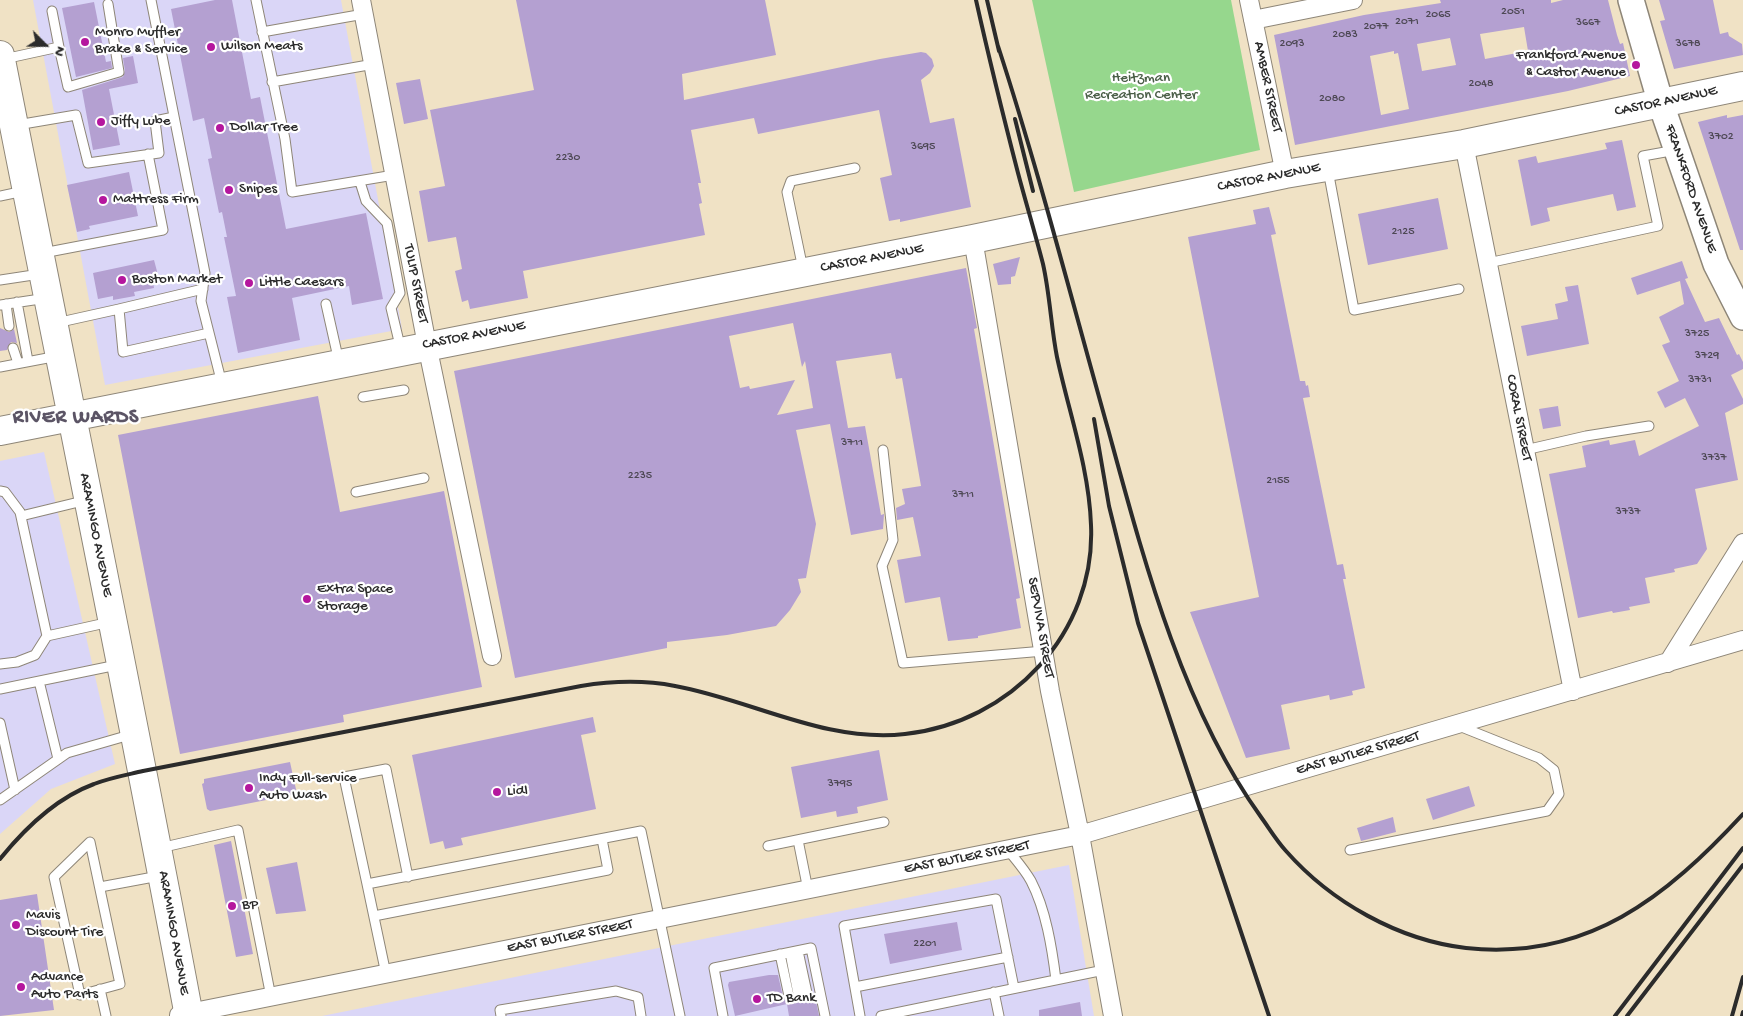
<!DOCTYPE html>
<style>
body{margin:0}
#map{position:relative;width:1743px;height:1016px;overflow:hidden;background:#f0e2c5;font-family:"Gochi Hand",sans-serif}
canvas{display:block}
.north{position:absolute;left:20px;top:20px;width:50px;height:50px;-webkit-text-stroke:4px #fff;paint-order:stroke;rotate:113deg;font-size:14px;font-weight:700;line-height:20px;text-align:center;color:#2b2b2b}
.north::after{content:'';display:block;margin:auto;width:18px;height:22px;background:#2b2b2b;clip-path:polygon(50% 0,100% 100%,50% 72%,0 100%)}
</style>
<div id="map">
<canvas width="1743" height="1016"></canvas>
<div class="north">N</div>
</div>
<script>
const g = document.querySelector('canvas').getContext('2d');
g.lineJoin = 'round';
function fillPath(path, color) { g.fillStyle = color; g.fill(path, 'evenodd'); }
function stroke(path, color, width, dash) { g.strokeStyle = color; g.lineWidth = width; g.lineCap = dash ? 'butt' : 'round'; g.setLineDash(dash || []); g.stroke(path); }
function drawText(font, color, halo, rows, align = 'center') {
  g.font = font + ' "Gochi Hand",sans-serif'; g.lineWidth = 4.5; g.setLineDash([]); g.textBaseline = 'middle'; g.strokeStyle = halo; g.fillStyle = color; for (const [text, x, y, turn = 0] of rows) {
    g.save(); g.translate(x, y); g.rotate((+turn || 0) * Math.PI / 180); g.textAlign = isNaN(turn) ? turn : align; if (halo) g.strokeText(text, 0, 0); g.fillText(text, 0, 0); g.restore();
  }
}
fillPath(new Path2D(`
 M33 0H341L402 329 105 385Z
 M44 452 115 764 51 789 0 834V461Z
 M1069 865 1094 1016H322Z`), '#dad6f7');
fillPath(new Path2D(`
 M1032 0H1231L1260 150 1074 192Z`), '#96d78d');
fillPath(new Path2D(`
 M215 0H232L251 99 260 97 286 229 366 213 383 299 352 305 349 286 292 298 300 340 238 353 227 297 236 296 224 237H227L222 212 219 213 208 159 212 158 204 118 193 121 171 9Z
 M516 0H765L776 55 682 74 684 100 880 59 921 52 926 53 932 59 934 66 930 73 921 80 930 123 954 118 971 207 900 222V219L889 221 880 178 892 175 879 110 758 134 754 118 691 130 701 183H698L702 203 699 204 705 235 523 271 528 298 470 309 468 300 462 302 455 271 462 269 456 237 428 242 419 191 445 186 430 110 534 90Z
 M1440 0H1551V3L1563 0H1608L1617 35 1620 44 1623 43 1630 76 1568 91 1295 145 1274 35 1364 15 1441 3ZM1524 27 1528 51 1485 59 1480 34ZM1450 38 1456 65 1422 71 1417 44ZM1394 51V54L1398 53 1409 109 1381 115 1370 56Z
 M1659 0H1713L1720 34 1728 32 1729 36 1742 44 1743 55 1674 69 1660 21 1665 20Z
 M94 2 106 62 111 61 112 68 76 77 62 8Z
 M133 56 138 83 109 89 120 145 93 150 82 90 123 77 125 71 123 58Z
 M420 79 428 119 404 124 396 83Z
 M1727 115V118L1743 115V250H1740L1698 122Z
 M1622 140 1636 207 1617 211 1613 194 1547 208 1550 221 1531 226 1518 160 1536 156 1538 163 1607 149 1605 143Z
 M129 172 138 216 89 226 90 229 77 232 67 185Z
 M1438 198 1448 249 1368 265 1358 214Z
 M1269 207 1276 234 1271 235 1300 381H1305L1306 386 1308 385 1310 397 1303 398 1337 565 1343 564 1346 579H1343L1365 688 1352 691 1353 695 1330 700 1329 695 1281 705 1290 749 1246 758 1190 612 1259 597 1188 237 1256 224 1253 210Z
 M1020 257 1015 276 1011 277V284L998 285 993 264Z
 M154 260 158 275 152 277 154 288 134 292 135 296 113 300V296L98 299 93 273Z
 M1682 261 1688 278 1685 279 1705 322 1719 318 1737 355 1739 354 1743 362V369L1731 375 1743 399V404L1725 413 1738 480 1695 489 1707 549 1697 564 1674 569 1675 572 1645 578 1650 603 1629 607 1630 610 1613 613 1612 611 1578 618 1549 474 1586 467 1582 446 1609 440 1610 445 1635 440 1639 456 1699 426 1685 398 1665 408 1657 392 1679 381 1662 345 1670 342 1659 317 1684 304 1680 281 1637 295 1631 278Z
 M966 268 977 328 974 329 1020 598 1016 599 1021 628 978 636V638L948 641 940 597 905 603 897 560 921 556 913 517 897 520 896 508 905 504 902 489 921 486 902 378 896 379 891 353 836 361 848 428 865 426 881 515 884 514 883 529 851 535 830 424 796 430 816 524 806 578 798 579 801 592 790 610 776 626 727 635 667 642V648L515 678 454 371ZM793 323 802 367 805 361 813 408 777 415 795 380 750 389 749 386 740 388 729 336Z
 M1578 285 1589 344 1527 356 1521 326 1558 319 1555 304 1568 301 1565 287Z
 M0 328 9 332 14 329 17 343 11 342 7 350 0 351Z
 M318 396 340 512 444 491 482 687 343 715 344 722 180 754 118 435Z
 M1558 406 1561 426 1543 429 1539 409Z
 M593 717 596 732 581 735 596 809 461 838 463 845 445 849 443 841 430 844 412 755Z
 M879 750 888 800 857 807 858 813 837 817 836 811 801 818 791 767Z
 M290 762 297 794 210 811 207 809 202 784 204 783V779Z
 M1469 786 1475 806 1433 820 1426 799Z
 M1393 817 1396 832 1361 841 1357 828Z
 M231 841 253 954 236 957 214 845Z
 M297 862 306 911 276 914 266 868Z
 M37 894 54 1010 0 1016V900Z
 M957 922 962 950 890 964 884 934Z
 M769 975H778L783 997 787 1002 803 998 809 999 814 992 819 1016H789L787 1004 735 1016 728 985 729 982Z
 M1080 1002 1082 1016H1039V1010Z`), '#b4a0d1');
const lane = new Path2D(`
 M151 0 205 273 201 301 222 384
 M256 0 285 139 292 192 394 175
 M262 32 364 14
 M59 47 68 87 119 72 108 4
 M4 59 59 47 52 11
 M272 82 374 64
 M17 125 76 115 88 163 159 153 155 121 174 117
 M1328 170 1354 310 1459 289
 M360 182 366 201 387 223 400 293 391 308 401 350
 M0 196 24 191
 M43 253 163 230 148 154
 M1488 263 1658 226 1643 156 1676 150
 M803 269 787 192 791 181 855 168
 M0 280 40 274
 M203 289 119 309 123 352 209 333
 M17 302 28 361
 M6 304 9 326
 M326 304 339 362
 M0 305 47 298
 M56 323 119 309
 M13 348 18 363
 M0 367 58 356
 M363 397 404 390
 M883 450 893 540 882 566 903 663 1044 651
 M1525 450 1586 436 1649 426
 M0 491 5 492 20 512 47 636 35 655 17 662 0 664
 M356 492 424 478
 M21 516 87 500
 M47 636 110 622
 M39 681 58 759
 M0 689 117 665
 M0 723 15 790
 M0 800 67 753 133 734
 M798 840 808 890
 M90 842 120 984 80 995 54 877Z
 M768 846 884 822
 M160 848 238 830 271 997
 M1008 850C1016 860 1025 870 1031 881 1046 910 1052 948 1056 980
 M1350 850 1547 811 1559 794 1554 770 1539 758 1459 726
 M367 884 344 777 386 769 408 877
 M100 887 159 876
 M374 916 608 870 602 839
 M798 951 807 993
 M790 953 798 994
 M780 954 789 996
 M386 974 367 884 641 831 680 1016
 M855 987 1008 957
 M100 989 106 1016
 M994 992 999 1016
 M501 1016 500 1010 616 991 638 997 641 1016
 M723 1016 714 968 811 948 825 1016
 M860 1016 844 926 996 899 1014 988
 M881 1016 1104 970`);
const street = new Path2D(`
 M361 0 427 345 492 656
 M1249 0 1285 174
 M1253 20 1353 0
 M1464 144 1573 691
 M973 239 1050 691 1080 835 1113 1016
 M1668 663 1743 543
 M179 1015 1080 835 1743 640`);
const secondary = new Path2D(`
 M1631 0 1661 104 1716 264 1743 317`);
const primary = new Path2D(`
 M0 55C63 375 129 695 189 1016
 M0 431 973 239 1285 174 1464 144 1743 86`);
stroke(lane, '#8e8678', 11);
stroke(street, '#8e8678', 20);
stroke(secondary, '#8e8678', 28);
stroke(primary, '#8e8678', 30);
stroke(lane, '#fff', 9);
stroke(street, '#fff', 18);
stroke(secondary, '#fff', 25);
stroke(primary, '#fff', 28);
stroke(new Path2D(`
 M987 0 999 51
 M998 46C1039 172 1072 301 1108 429 1143 557 1182 708 1261 817 1269 828 1276 840 1286 851 1331 902 1398 940 1466 948 1588 961 1666 897 1743 814
 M1015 119 1033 191
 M1094 419 1109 506 1138 623 1269 1016
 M0 859C25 828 56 798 94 784 109 778 126 775 143 771L581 686C612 681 644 680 675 686 752 700 825 743 905 734 1010 723 1096 633 1091 525 1089 468 1069 413 1057 357 1051 327 1050 295 1043 264 1035 233 1026 203 1018 173 1003 115 989 58 976 0
 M1615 1016 1743 848
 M1627 1016 1743 865
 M1732 1016 1743 977
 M1742 1016 1743 1012`), '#2b2b2b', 4);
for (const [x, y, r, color] of [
 [85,42,5,"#b5179e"],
 [211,47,5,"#b5179e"],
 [1636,65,5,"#b5179e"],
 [101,122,5,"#b5179e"],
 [220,128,5,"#b5179e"],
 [229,190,5,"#b5179e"],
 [103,200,5,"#b5179e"],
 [122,280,5,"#b5179e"],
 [249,283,5,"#b5179e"],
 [307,599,5,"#b5179e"],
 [249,788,5,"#b5179e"],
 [497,792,5,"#b5179e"],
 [232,906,5,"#b5179e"],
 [16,925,5,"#b5179e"],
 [21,987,5,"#b5179e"],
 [757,999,5,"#b5179e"]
]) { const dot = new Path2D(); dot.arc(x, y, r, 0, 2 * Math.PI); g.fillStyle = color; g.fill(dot); stroke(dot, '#fff', 2); }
drawText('12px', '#4d4854', null, [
 ["2051",1513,12],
 ["2065",1438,15],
 ["2071",1407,22],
 ["3667",1588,23],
 ["2077",1376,27],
 ["2083",1345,35],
 ["2093",1292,44],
 ["3678",1688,44],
 ["2048",1481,84],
 ["2080",1332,99],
 ["3702",1721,137],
 ["3695",923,147],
 ["2230",568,158],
 ["2125",1403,232],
 ["3725",1697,334],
 ["3729",1707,356],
 ["3731",1700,380],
 ["3711",852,443],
 ["3737",1714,458],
 ["2235",640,476],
 ["2155",1278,481],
 ["3711",963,495],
 ["3737",1628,512],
 ["3795",840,784],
 ["2201",925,944]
]);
drawText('15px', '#2b2b2b', '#fff', [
 ["Monro Muffler",95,33],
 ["Brake & Service",95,50],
 ["Wilson Meats",221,47],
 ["Frankford Avenue",1626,56,"right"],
 ["& Castor Avenue",1626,73,"right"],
 ["Jiffy Lube",111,122],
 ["Dollar Tree",230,128],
 ["Snipes",239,190],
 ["Mattress Firm",113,200],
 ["Boston Market",132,280],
 ["Little Caesars",259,283],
 ["Extra Space",317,590],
 ["Storage",317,607],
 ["Indy Full-service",259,779],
 ["Auto Wash",259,796],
 ["Lidl",507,792],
 ["BP",242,906],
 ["Mavis",26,916],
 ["Discount Tire",26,933],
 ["Advance",31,978],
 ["Auto Parts",31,995],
 ["TD Bank",767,999]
], 'left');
drawText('15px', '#4b5f48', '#fff', [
 ["Heitzman",1141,79],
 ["Recreation Center",1141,96]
]);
drawText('15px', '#2b2b2b', '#fff', [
 ["AMBER STREET",1267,87,78],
 ["CASTOR AVENUE",1666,102,-12],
 ["CASTOR AVENUE",1269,178,-11],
 ["FRANKFORD AVENUE",1690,189,71],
 ["CASTOR AVENUE",872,259,-11],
 ["TULIP STREET",415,284,79],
 ["CASTOR AVENUE",474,336,-11],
 ["CORAL STREET",1518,418,79],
 ["ARAMINGO AVENUE",95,535,79],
 ["SEPVIVA STREET",1040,628,80],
 ["EAST BUTLER STREET",1358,754,-16],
 ["EAST BUTLER STREET",967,858,-11],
 ["ARAMINGO AVENUE",173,933,80],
 ["EAST BUTLER STREET",570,937,-11]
]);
g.letterSpacing = '1px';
drawText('bold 20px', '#5b5465', '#fff', [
 ["RIVER WARDS",76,419]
]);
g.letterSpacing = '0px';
</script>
